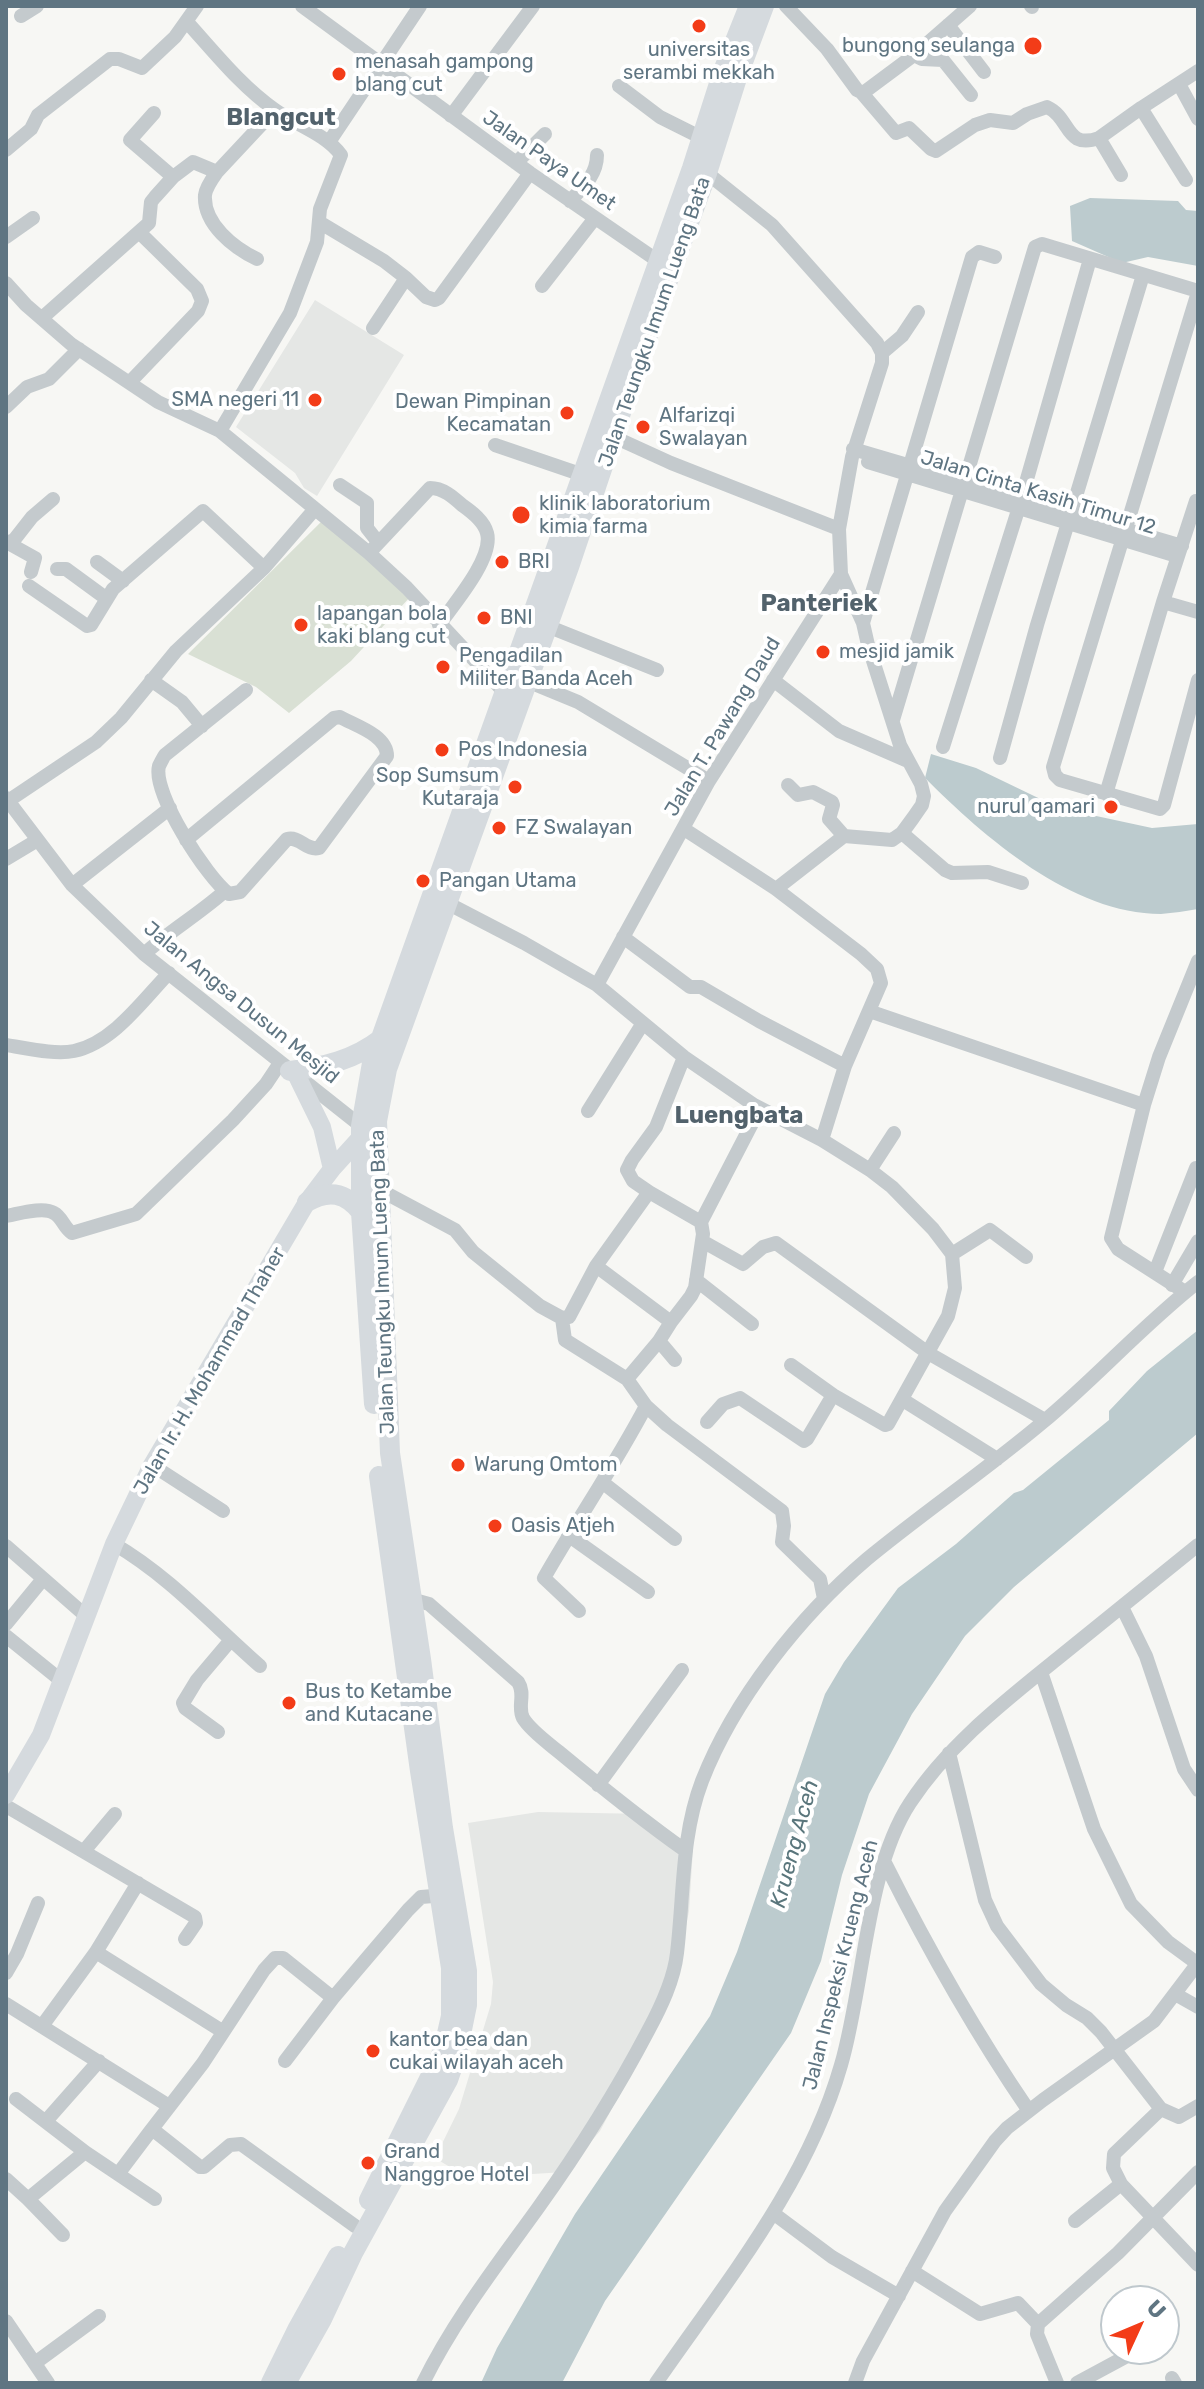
<!DOCTYPE html>
<style>
body{margin:0}
#map{position:relative;width:1204px;height:2389px;overflow:hidden;background:#f7f7f4;font-family:Rubik,sans-serif}
canvas{display:block}
.frame{position:absolute;inset:0;border:8px solid #5f7582;pointer-events:none}
.north{position:absolute;left:1100px;top:2285px;width:80px;height:80px;box-sizing:border-box;background:#fff;border:2px solid #bfc8cd;border-radius:50%;rotate:46deg;font-size:22px;font-weight:700;line-height:32px;text-align:center;color:#5f7582}
.north::after{content:'';display:block;margin:auto;width:28px;height:36px;background:#f33c18;clip-path:polygon(50% 0,100% 100%,50% 72%,0 100%)}
</style>
<div id="map">
<canvas width="1204" height="2389"></canvas>
<div class="frame"></div>
<div class="north">U</div>
</div>
<script>
const g = document.querySelector('canvas').getContext('2d');
g.lineJoin = 'round';
function fillPath(path, color) { g.fillStyle = color; g.fill(path, 'evenodd'); }
function stroke(path, color, width, dash) { g.strokeStyle = color; g.lineWidth = width; g.lineCap = dash ? 'butt' : 'round'; g.setLineDash(dash || []); g.stroke(path); }
function drawText(font, color, halo, rows, align = 'center') {
  g.font = font + ' Rubik,sans-serif'; g.lineWidth = 8; g.setLineDash([]); g.textBaseline = 'middle'; g.strokeStyle = halo; g.fillStyle = color; for (const [text, x, y, turn = 0] of rows) {
    g.save(); g.translate(x, y); g.rotate((+turn || 0) * Math.PI / 180); g.textAlign = isNaN(turn) ? turn : align; if (halo) g.strokeText(text, 0, 0); g.fillText(text, 0, 0); g.restore();
  }
}
fillPath(new Path2D(`
 M315 300 404 355 317 496 304 488 295 473 236 427Z
 M538 1812 648 1814 693 1849 689 1911 675 1983 652 2033 600 2131 565 2172 468 2178 435 2158 459 2109 491 2004 493 1982 468 1823Z`), '#e5e7e5');
fillPath(new Path2D(`
 M324 519 411 596 351 661 289 713 256 687 188 654Z`), '#d9e0d4');
fillPath(new Path2D(`
 M1090 198 1178 201 1186 210 1198 211V266L1148 257 1122 263 1072 241 1070 206Z
 M931 754 976 768 1059 808 1152 828 1198 824V909C1186 911 1173 913 1161 914 1072 914 984 837 925 778Z
 M1198 1330V1433L1014 1587 965 1636 912 1714 869 1794 842 1875 821 1961 791 2033 605 2301 562 2383H481L497 2348 575 2214 710 2016 737 1952 825 1694 844 1662 898 1588 956 1544 1014 1493 1023 1490 1109 1420V1411L1147 1371Z`), '#bccbce');
stroke(new Path2D(`
 M302 6 530 173 658 261
 M786 6 827 49 857 90 863 93 914 55 970 6
 M1031 6 1032 7
 M21 16 37 6
 M187 22C215 53 241 86 275 110 296 125 326 134 341 155L320 209 317 242 290 313 220 431
 M948 25 984 72
 M914 55 922 59 943 60 971 95
 M1179 84 1198 119
 M619 86 660 117 702 138
 M861 92 896 133 909 128 931 149 936 151 975 125 990 120 1013 123 1027 114 1047 107C1071 118 1065 150 1099 138
 M154 113 130 140 173 177
 M451 116 533 6
 M329 142 420 6
 M6 150 31 129 38 115 110 59H119L142 68 175 37 197 6
 M516 163 545 134
 M217 172C212 179 206 187 205 195 203 224 234 248 257 259
 M1121 175 1099 138 1141 108
 M1186 180 1141 108 1198 71
 M570 201C583 187 597 175 597 155
 M319 222 384 261 406 278 373 328
 M6 237 33 218
 M406 278 426 297 435 300 439 298 530 173
 M6 283 26 305 71 344 158 402 220 431 369 553 407 588 505 693
 M542 286 595 218
 M1198 292 1053 767 1055 775 1060 780 1160 809 1164 805 1198 680
 M42 318 149 223 151 202 155 197 173 177 193 162 217 172 275 110
 M882 353 902 336 918 312
 M130 382 198 311 202 301 197 289 140 233
 M6 407 27 387 49 379 79 349
 M614 437 671 463 839 529
 M495 445 583 475
 M853 449 1182 546
 M868 462 1177 556
 M340 485 367 503V528L378 542
 M1198 501H1196L1163 602 1198 612
 M6 543 14 540 32 517 53 499
 M8 543 35 558 31 572
 M369 553 430 488C443 488 453 497 462 505 472 512 484 521 487 533 494 558 453 605 439 625
 M97 562 123 581
 M57 569H66L107 599
 M29 586 87 626 91 625 113 589 203 511 264 568
 M863 623 972 257 979 252 995 257
 M547 626 657 670
 M151 680 182 702 202 726
 M773 680 839 731 908 761
 M527 681 578 702 709 781
 M893 720 1035 247 1042 244 1198 291
 M943 747 1019 507 1090 259
 M1000 758 1037 625 1143 275
 M788 785 798 795 813 792 832 802 833 805 829 819 844 836
 M1106 794 1163 602
 M6 798 72 885 144 954 361 1126
 M8 801 96 742 121 718 176 651 264 568 314 510
 M684 829 776 889 861 954 877 969 881 983 845 1066 822 1140
 M902 833 945 870 952 873 988 872 1022 883
 M186 840 334 718 340 717C356 726 387 735 387 756L319 848C306 851 300 836 287 839L240 892 229 894C207 878 152 793 159 766 160 764 164 756 165 755L246 690
 M6 859 36 841
 M72 885 170 808
 M776 889 844 836 892 840 902 833 913 818 922 805 924 796 921 784 900 745 868 645 863 623 841 574
 M447 903 524 943 597 985 684 1057 754 1105 822 1140 870 1170 892 1187 933 1229 952 1254 955 1288 948 1316 888 1424 885 1425 833 1395 791 1365
 M623 937 690 987H701L759 1021 845 1066
 M144 954C170 931 199 914 225 891
 M597 985 709 781 841 574 839 529 852 457 882 363V353L877 343 772 225 707 173
 M869 1011 1144 1105
 M6 1045C26 1048 55 1055 74 1051 113 1043 143 1000 169 973
 M588 1111 643 1023
 M870 1170 894 1133
 M380 1190 455 1230 473 1252 540 1306 562 1318
 M649 1192 633 1181 627 1170 632 1160 656 1127 684 1057
 M6 1216C18 1214 43 1206 54 1213 62 1217 64 1228 72 1233L136 1214 233 1120 266 1084 280 1063
 M701 1222 760 1108
 M702 1241 743 1264 763 1247 776 1243 928 1353 1045 1420
 M952 1254 990 1230 1026 1257
 M1155 1272 1196 1168
 M696 1280 752 1324
 M1172 1285 1198 1241
 M1185 1292 1118 1249 1111 1238 1144 1105 1159 1057 1198 961
 M562 1318 569 1317 596 1266 649 1192 701 1222 703 1234 695 1288 691 1296 671 1322 596 1266
 M562 1318 565 1340 627 1379
 M671 1322 659 1341 675 1360
 M659 1341 627 1379 646 1406 667 1425 782 1511 784 1526 782 1542 820 1579 824 1599
 M903 1400 997 1459
 M707 1422 723 1404 740 1398 804 1441 807 1439 833 1395
 M152 1465 223 1511
 M602 1482 675 1539
 M568 1535 648 1592
 M114 1544C169 1576 212 1624 260 1666
 M6 1546 86 1616
 M411 1599 429 1604 518 1682C526 1694 517 1706 523 1718 530 1730 548 1743 559 1752 600 1786 642 1820 686 1851
 M1122 1607 1146 1656 1184 1769 1198 1790
 M579 1611 544 1578C577 1520 615 1465 646 1406
 M6 1624 43 1579
 M6 1636 63 1682
 M1041 1672 1094 1829 1131 1904 1168 1942 1198 1964
 M218 1732 185 1708 183 1703 197 1680 230 1641
 M949 1753 985 1900 997 1926 1041 1984 1066 2005 1087 2018 1101 2032 1161 2109 1114 2154 1113 2168 1121 2184 1198 2265
 M598 1785 682 1670
 M6 1806 195 1917 196 1923 185 1939
 M84 1851 115 1814
 M885 1863C928 1949 975 2032 1029 2111
 M96 1952 222 2031
 M6 1973 17 1954 38 1903
 M1175 1994 1198 2007
 M333 1998 283 1958H275L264 1970 203 2063 152 2129 200 2167H204L230 2145 241 2144 355 2226
 M6 2004 169 2106
 M42 2026 96 1952 138 1883
 M285 2061 333 1998 408 1910 421 1897 446 1895
 M16 2099 85 2152 155 2199
 M1161 2109 1179 2117 1198 2106
 M46 2121 99 2061
 M118 2174 152 2129
 M6 2179 28 2199 85 2152
 M28 2199 63 2235
 M773 2213 832 2257 899 2296
 M1075 2221 1121 2184
 M912 2271 980 2314 1018 2303 1038 2324
 M6 2321 48 2383
 M35 2363 99 2316
 M1172 2378 1175 2383
 M423 2383C454 2320 497 2265 538 2208 578 2152 616 2092 648 2031 661 2007 674 1980 677 1953 684 1895 681 1836 702 1781 734 1699 800 1616 867 1559 924 1512 986 1470 1043 1422 1096 1378 1143 1325 1198 1282
 M656 2383C725 2283 807 2184 841 2065 864 1987 866 1870 910 1803 948 1745 1004 1702 1057 1659 1104 1621 1151 1583 1198 1545
 M855 2383 863 2361 945 2211 995 2141 1007 2128 1043 2100 1154 2021 1198 1963
 M1057 2383 1037 2334 1038 2324 1118 2253 1198 2172
 M1077 2383 1140 2349`), '#c4cacd', 14);
stroke(new Path2D(`
 M297 1076 322 1127 332 1169
 M6 1795 41 1735 114 1544 152 1465 307 1202 332 1169 361 1137`), '#d5dade', 18);
stroke(new Path2D(`
 M290 1071C324 1067 354 1060 381 1039
 M307 1202C329 1189 346 1193 361 1212
 M374 1404 361 1212V1126L372 1063 692 168 723 71 749 6
 M369 2200 443 2051 451 2016V1968L420 1771 379 1476
 M271 2383 298 2328 338 2256
 M286 2383 322 2319 353 2253 448 2080 457 2054 467 2005V1971L443 1828 421 1659 390 1453 377 1121 387 1069 569 567 636 368 707 173 737 78 764 6`), '#d5dade', 20);
for (const [x, y, r, color] of [
 [699,26,8,"#f33c18"],
 [1033,46,10,"#f33c18"],
 [339,74,8,"#f33c18"],
 [315,400,8,"#f33c18"],
 [567,413,8,"#f33c18"],
 [643,427,8,"#f33c18"],
 [521,515,10,"#f33c18"],
 [502,562,8,"#f33c18"],
 [484,618,8,"#f33c18"],
 [301,625,8,"#f33c18"],
 [823,652,8,"#f33c18"],
 [443,667,8,"#f33c18"],
 [442,750,8,"#f33c18"],
 [515,787,8,"#f33c18"],
 [1111,807,8,"#f33c18"],
 [499,828,8,"#f33c18"],
 [423,881,8,"#f33c18"],
 [458,1465,8,"#f33c18"],
 [495,1526,8,"#f33c18"],
 [289,1703,8,"#f33c18"],
 [373,2051,8,"#f33c18"],
 [368,2163,8,"#f33c18"]
]) { const dot = new Path2D(); dot.arc(x, y, r, 0, 2 * Math.PI); g.fillStyle = color; g.fill(dot); stroke(dot, '#fff', 3); }
drawText('20px', '#5f7582', '#fff', [
 ["bungong seulanga",1015,46,"right"],
 ["universitas",699,50,"center"],
 ["serambi mekkah",699,73,"center"],
 ["menasah gampong",355,62],
 ["blang cut",355,85],
 ["SMA negeri 11",299,400,"right"],
 ["Dewan Pimpinan",551,402,"right"],
 ["Kecamatan",551,425,"right"],
 ["Alfarizqi",659,416],
 ["Swalayan",659,439],
 ["klinik laboratorium",539,504],
 ["kimia farma",539,527],
 ["BRI",518,562],
 ["lapangan bola",317,614],
 ["kaki blang cut",317,637],
 ["BNI",500,618],
 ["mesjid jamik",839,652],
 ["Pengadilan",459,656],
 ["Militer Banda Aceh",459,679],
 ["Pos Indonesia",458,750],
 ["Sop Sumsum",499,776,"right"],
 ["Kutaraja",499,799,"right"],
 ["nurul qamari",1095,807,"right"],
 ["FZ Swalayan",515,828],
 ["Pangan Utama",439,881],
 ["Warung Omtom",474,1465],
 ["Oasis Atjeh",511,1526],
 ["Bus to Ketambe",305,1692],
 ["and Kutacane",305,1715],
 ["kantor bea dan",389,2040],
 ["cukai wilayah aceh",389,2063],
 ["Grand",384,2152],
 ["Nanggroe Hotel",384,2175]
], 'left');
drawText('20px', '#5f7582', '#fff', [
 ["Jalan Paya Umet",549,161,35],
 ["Jalan Teungku Imum Lueng Bata",655,322,-71],
 ["Jalan Cinta Kasih Timur 12",1038,493,17],
 ["Jalan T. Pawang Daud",723,727,-59],
 ["Jalan Angsa Dusun Mesjid",241,1003,39],
 ["Jalan Teungku Imum Lueng Bata",383,1282,-92],
 ["Jalan Ir. H. Mohammad Thaher",210,1371,-60],
 ["Jalan Inspeksi Krueng Aceh",841,1965,-76]
]);
drawText('italic 22px', '#5a767c', '#fff', [
 ["Krueng Aceh",795,1844,-75]
]);
drawText('bold 24px', '#52626c', '#fff', [
 ["Blangcut",281,118],
 ["Panteriek",819,604],
 ["Luengbata",739,1116]
]);
</script>
